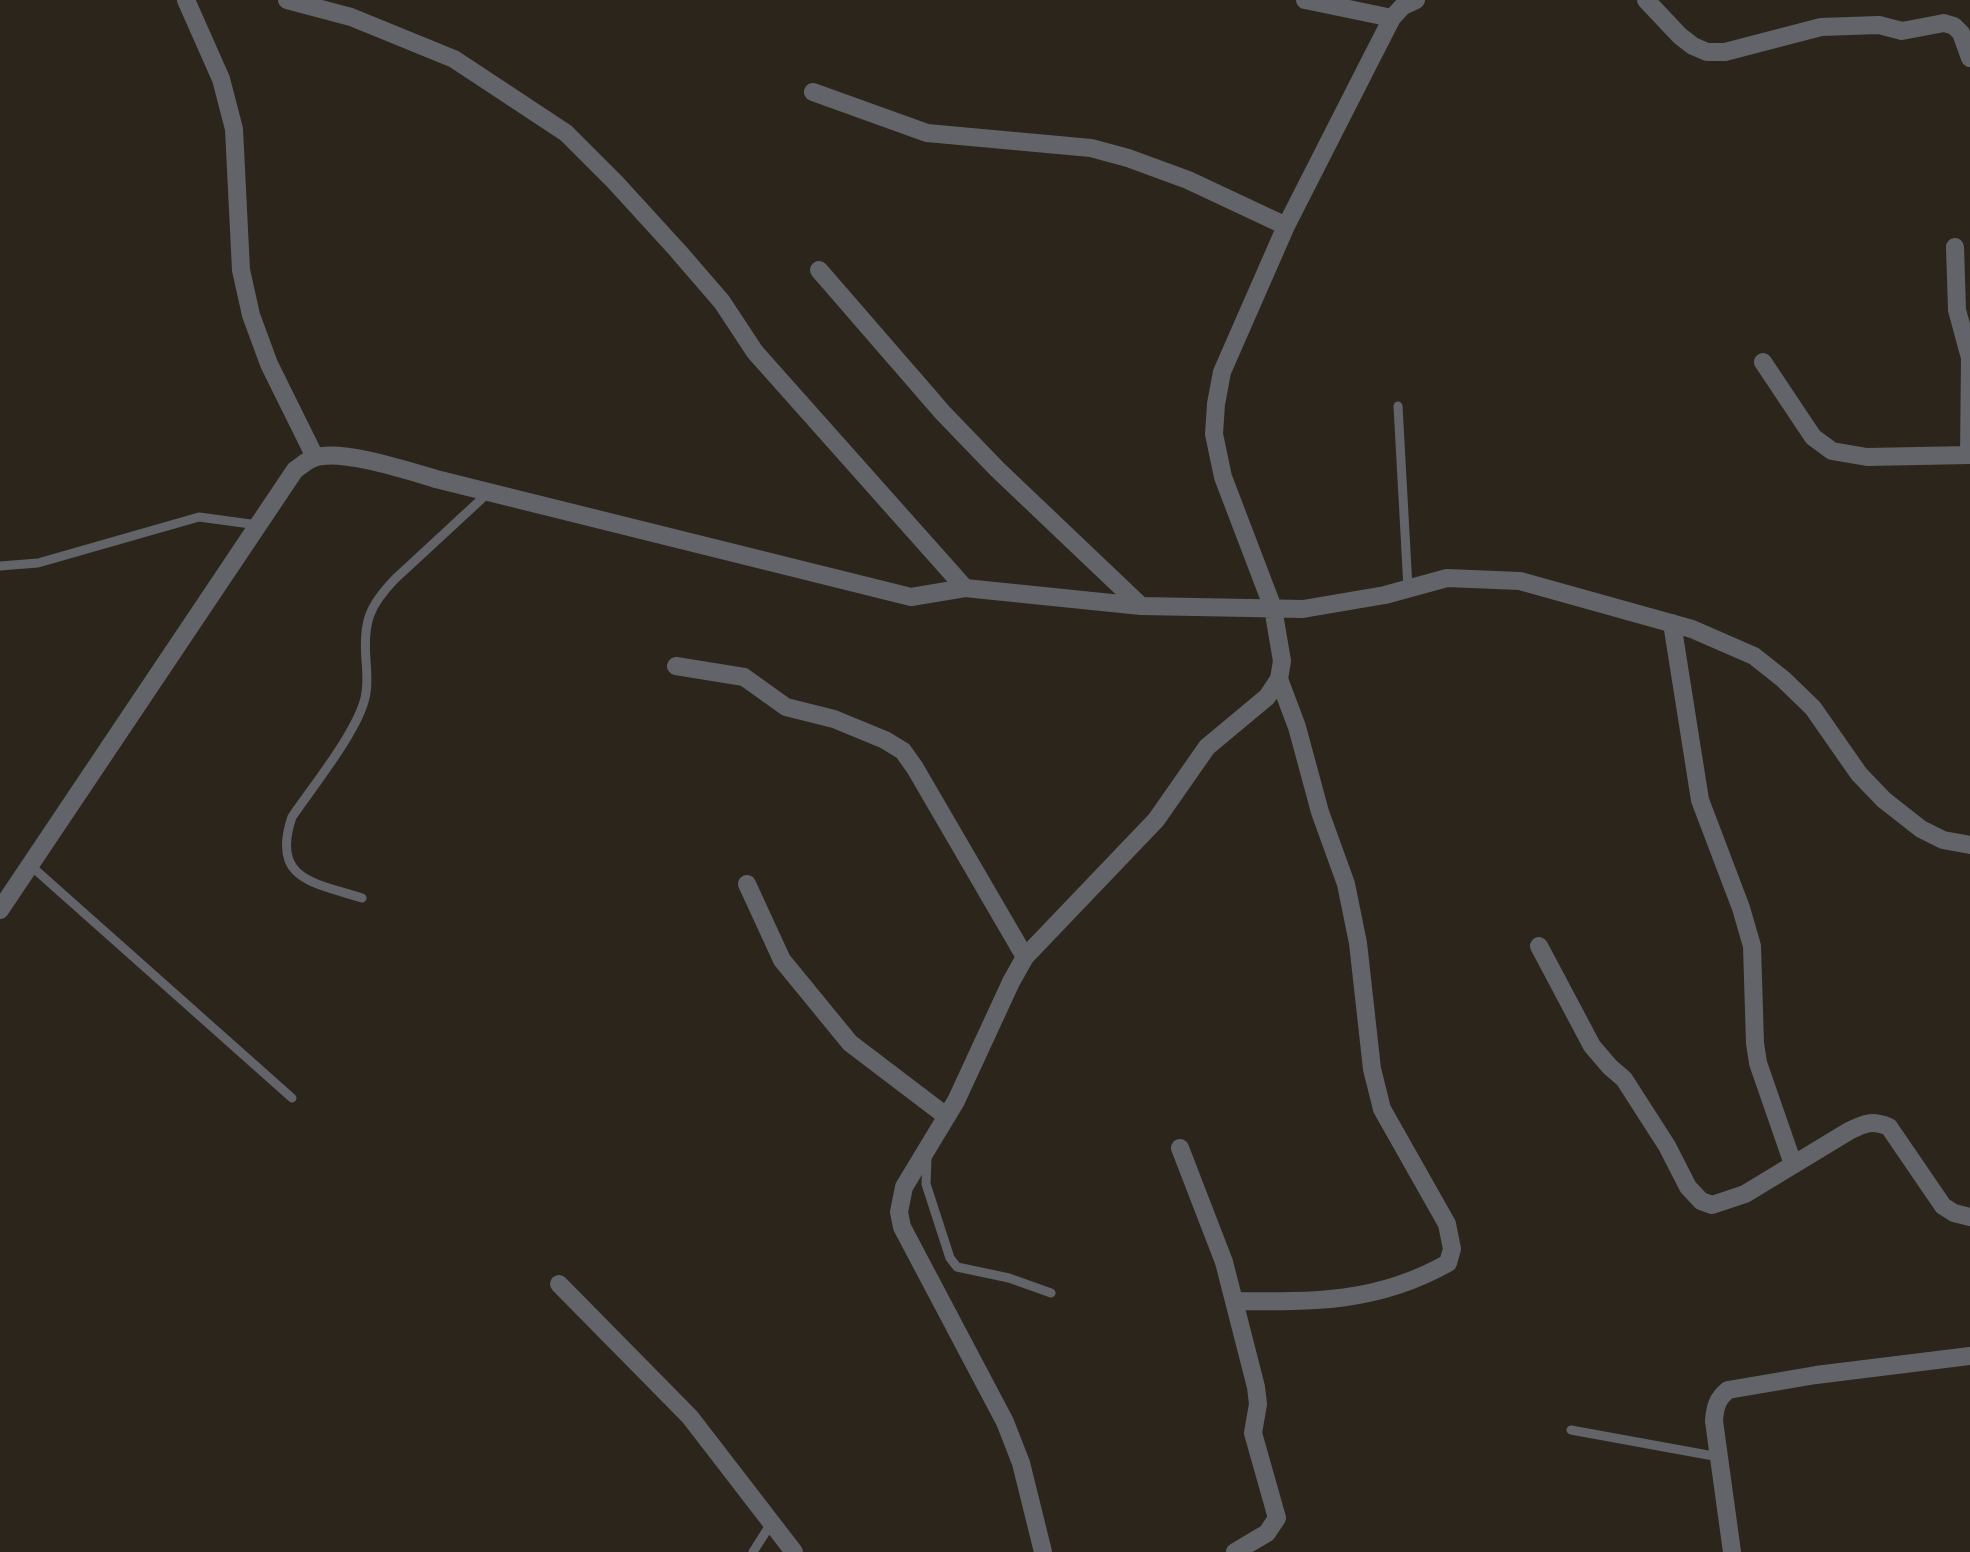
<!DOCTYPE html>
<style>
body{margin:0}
canvas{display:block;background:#2c251c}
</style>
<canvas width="1970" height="1552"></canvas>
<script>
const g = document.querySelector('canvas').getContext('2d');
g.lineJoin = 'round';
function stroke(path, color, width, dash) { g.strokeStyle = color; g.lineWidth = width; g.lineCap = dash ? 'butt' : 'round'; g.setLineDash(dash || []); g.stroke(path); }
stroke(new Path2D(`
 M1398 406 1408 588
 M0 566 38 563 199 517 258 525
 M30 865 292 1098
 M362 898C316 883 270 881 292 817 313 786 357 732 365 698 368 686 367 672 366 660 363 622 369 606 395 579L488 493
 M927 1157 926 1184 950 1258 957 1267 1009 1278 1051 1293
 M1571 1430 1719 1457
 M753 1552 772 1522`), '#636469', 9);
stroke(new Path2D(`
 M186 0 221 79 234 129 241 270 251 315 269 364 315 457
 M287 0 351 17 454 59 566 133 615 182 678 251 722 302 755 352 965 588
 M1305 0 1392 18
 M1646 0 1680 36 1693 46 1707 52H1725L1821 27 1879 25 1902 31 1944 23 1954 26 1961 33 1970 58
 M813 92 927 133 1091 148 1128 158 1188 180 1286 226
 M1955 247 1957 310 1970 358 1969 455
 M819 270 943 413 997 469 1141 606
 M1763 362 1813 437 1832 451 1867 457 1970 455
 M1273 608 1223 477 1214 434 1216 404 1222 372 1286 226 1372 57 1392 18 1403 6 1416 0
 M1672 623 1700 800 1741 908 1752 946 1755 1043 1758 1063 1793 1164
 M676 666 744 677 786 707 834 719 885 740 903 751 915 768 1025 957
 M747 884 782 960 850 1043 946 1116
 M1539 946 1592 1046 1610 1067 1624 1079 1667 1146 1688 1187 1701 1201 1712 1205 1745 1194 1849 1131C1865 1123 1872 1120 1889 1127L1943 1206 1954 1213 1970 1217
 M1180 1148 1224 1262 1256 1387 1258 1404 1253 1433 1277 1518 1267 1533 1235 1552
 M559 1284 690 1417 794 1552
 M1234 1301C1313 1302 1377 1303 1448 1263L1452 1249 1447 1224 1382 1109 1372 1069 1358 943 1346 884 1320 812 1297 727 1279 679
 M1732 1552 1714 1421C1715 1407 1717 1399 1728 1390L1816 1375 1970 1356`), '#636469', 18);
stroke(new Path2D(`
 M0 910 295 470C301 466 307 460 314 458 339 448 409 471 436 479L911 597 965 588 1141 606 1303 609 1385 595 1447 578 1520 581 1692 629 1754 656 1783 679 1813 708 1859 774 1884 800 1921 829 1943 840 1970 845
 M1043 1552 1021 1463 1005 1422 902 1227 899 1212 904 1187 956 1101 1011 982 1025 957 1156 820 1207 747 1267 697 1279 679 1282 661 1273 608`), '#636469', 18);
</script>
